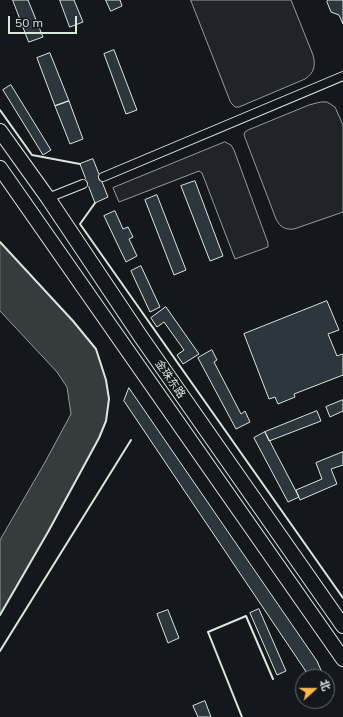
<!DOCTYPE html>
<meta charset="utf-8">
<style>
body{margin:0}
#map{position:relative;width:343px;height:717px;overflow:hidden;background:#14181c;font-family:Mulish,"Noto Sans SC",sans-serif}
canvas{display:block}
.north{position:absolute;left:295px;top:669px;width:40px;height:40px;box-sizing:border-box;background:#14181c;border:1px solid #626a69;border-radius:50%;rotate:69deg;font-size:11px;font-weight:700;line-height:16px;text-align:center;color:#d8e6dc}
.north::after{content:'';display:block;margin:auto;width:14px;height:18px;background:#ffb74d;clip-path:polygon(50% 0,100% 100%,50% 72%,0 100%)}
.scale{position:absolute;left:8px;top:16px;width:69px;height:18px;box-sizing:border-box;border:2px solid #d8e6dc;border-top:0;padding-left:5px;font-size:12px;line-height:14px;white-space:nowrap;color:#d8e6dc;-webkit-text-stroke:3px #14181c;paint-order:stroke}
</style>
<div id="map">
<canvas width="343" height="717"></canvas>
<div class="north">北</div>
<div class="scale">50 m</div>
</div>
<script>
const g = document.querySelector('canvas').getContext('2d');
g.lineJoin = 'round';
function fillPath(path, color) { g.fillStyle = color; g.fill(path, 'evenodd'); }
function stroke(path, color, width, dash) { g.strokeStyle = color; g.lineWidth = width; g.lineCap = dash ? 'butt' : 'round'; g.setLineDash(dash || []); g.stroke(path); }
function drawText(font, color, halo, rows, align = 'center') {
  g.font = font + ' Mulish,"Noto Sans SC",sans-serif'; g.lineWidth = 3; g.setLineDash([]); g.textBaseline = 'middle'; g.strokeStyle = halo; g.fillStyle = color; for (const [text, x, y, turn = 0] of rows) {
    g.save(); g.translate(x, y); g.rotate((+turn || 0) * Math.PI / 180); g.textAlign = isNaN(turn) ? turn : align; if (halo) g.strokeText(text, 0, 0); g.fillText(text, 0, 0); g.restore();
  }
}
const green = new Path2D(`
 M191 0H291L313 55C316 66 314 73 305 79L239 107H235L231 103Z
 M321 102H327L335 107 343 125V212L294 229C285 230 280 227 276 219L244 135 245 132 248 130 309 105Z
 M225 142 231 145 234 150 268 243V247L235 259 202 173 199 171 119 202 113 188Z`);
fillPath(green, '#202428');
stroke(green, '#939e99', 1);
const water = new Path2D(`
 M0 242 73 321 96 349 106 380 109 399 106 421 99 438 48 532 0 615V540L44 464 71 414 67 387 57 372 0 311Z`);
fillPath(water, '#363b3e');
stroke(water, '#939e99', 1);
const building = new Path2D(`
 M13 0H28L43 37 29 42Z
 M60 0H74L83 22 70 27Z
 M106 0H120L122 6 111 11Z
 M328 0H343V24L339 15 331 12 327 2Z
 M114 50 137 110 126 114 104 54Z
 M50 53 69 101 55 106 37 58Z
 M11 85 51 150 43 155 3 90Z
 M69 101 83 139 70 144 55 106Z
 M93 159 108 197 95 203 80 164Z
 M195 181 223 256 210 261 181 186Z
 M157 195 186 270 174 275 145 200Z
 M115 211 123 229 128 227 133 237 129 239 137 256 126 262 104 216Z
 M141 266 160 307 150 312 131 271Z
 M327 301 339 330 328 334 337 356 342 354 343 355V375L294 394 295 397 278 404 275 397 269 399 244 334Z
 M166 307 199 354 183 364 177 355 184 350 164 322 157 327 151 318Z
 M212 350 217 360 214 362 241 414 245 411 250 422 236 429 198 358Z
 M129 388 317 661 324 677H308L305 670 124 401Z
 M343 400V411L330 417 326 407Z
 M317 411 321 421 269 441 265 432Z
 M265 432 299 497 288 502 254 438Z
 M343 452V465L331 469 337 484 300 500 296 490 322 479 316 463Z
 M259 609 286 671 277 675 250 613Z
 M168 610 179 638 168 643 157 614Z
 M327 683 333 696 327 699Z
 M205 701 211 717H198L193 706Z`);
fillPath(building, '#2c363c');
stroke(building, '#d8e6dc', 1);
stroke(new Path2D(`
 M83 184 103 177`), '#313739', 8, [8, 4]);
const minor = new Path2D(`
 M103 177 343 76
 M48 198 83 184`);
const trunk = new Path2D(`
 M0 131 48 198 141 337 343 626
 M0 168 343 659`);
stroke(minor, '#d8e6dc', 10);
stroke(trunk, '#d8e6dc', 16);
stroke(minor, '#14181c', 8);
stroke(trunk, '#14181c', 14);
stroke(new Path2D(`
 M0 110 32 155 80 164
 M95 203 80 224 343 598
 M0 242 73 321 96 349 106 380 109 399 106 421 99 438 48 532 0 615
 M0 651 131 440
 M242 717 208 632 246 616 273 679`), '#d8e6dc', 2);
drawText('11px', '#d8e6dc', '#14181c', [
 ["金珠东路",170,379,55]
]);
</script>
